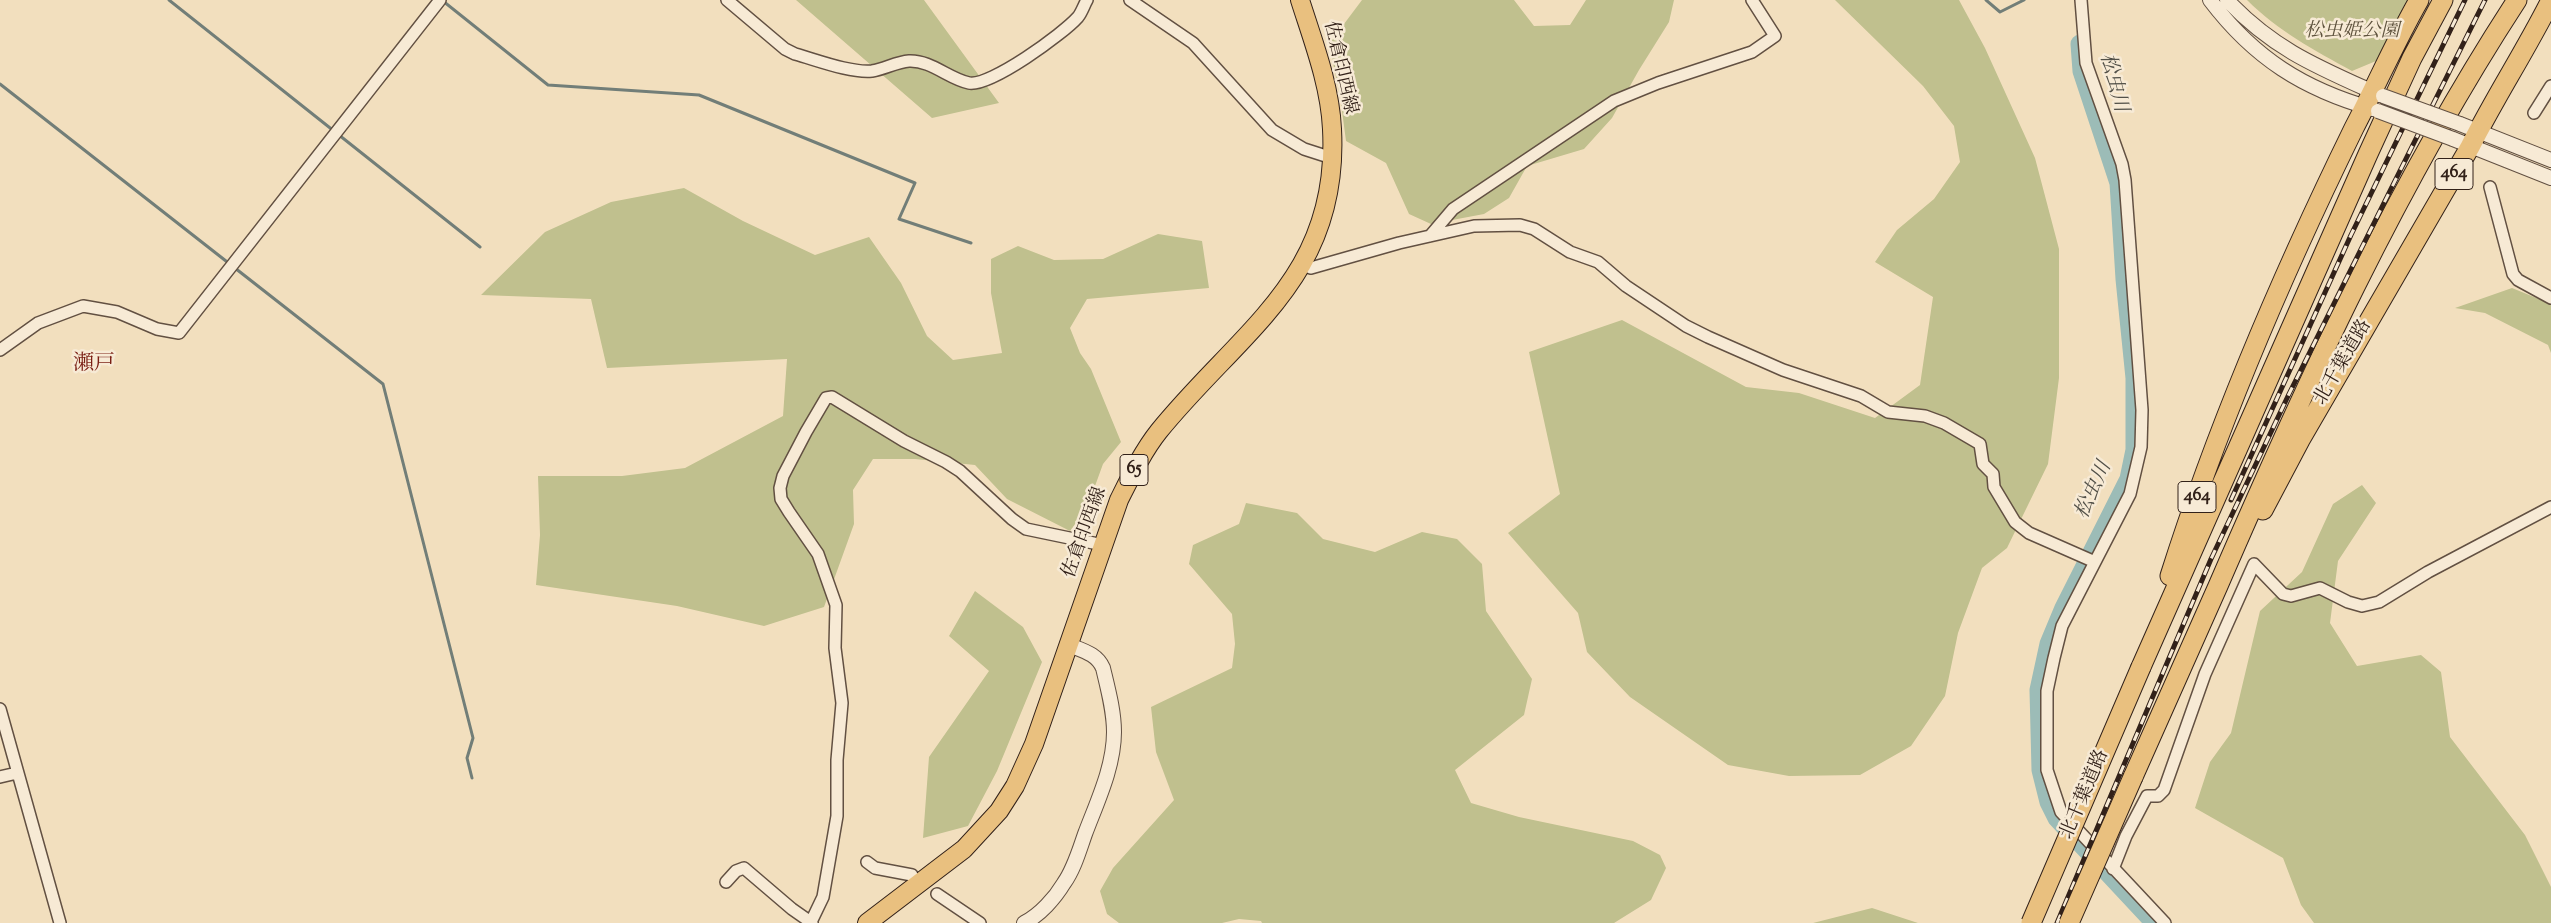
<!DOCTYPE html>
<meta charset="utf-8">
<style>
body{margin:0}
canvas{display:block;background:#f2dfbe}
</style>
<canvas width="2551" height="923"></canvas>
<script>
const g = document.querySelector('canvas').getContext('2d');
g.lineJoin = 'round';
function fillPath(path, color) { g.fillStyle = color; g.fill(path, 'evenodd'); }
function stroke(path, color, width, dash) { g.strokeStyle = color; g.lineWidth = width; g.lineCap = dash ? 'butt' : 'round'; g.setLineDash(dash || []); g.stroke(path); }
function drawText(font, color, halo, rows, align = 'center') {
  g.font = font + ' "Sorts Mill Goudy","Noto Serif JP",serif'; g.lineWidth = 5; g.setLineDash([]); g.textBaseline = 'middle'; g.strokeStyle = halo; g.fillStyle = color; for (const [text, x, y, turn = 0] of rows) {
    g.save(); g.translate(x, y); g.rotate((+turn || 0) * Math.PI / 180); g.textAlign = isNaN(turn) ? turn : align; if (halo) g.strokeText(text, 0, 0); g.fillText(text, 0, 0); g.restore();
  }
}
fillPath(new Path2D(`
 M796 0H924L999 103 932 118Z
 M1362 0H1514L1534 26 1570 25 1586 0H1674L1669 22 1639 70 1612 118 1584 149 1527 166 1509 198 1484 214 1431 224 1409 214 1386 163 1346 141 1340 96 1329 44Z
 M1835 0H1959L1985 48 2035 158 2059 249V378L2048 464 2007 548 1982 568 1958 633 1945 696 1911 746 1860 775 1789 776 1728 765 1630 697 1587 652 1578 613 1508 533 1560 494 1529 352 1622 320 1746 387 1799 393 1875 418 1920 385 1933 297 1875 262 1897 230 1934 199 1960 162 1954 126 1923 86Z
 M2247 0H2409L2376 61 2352 71C2314 50 2278 31 2247 0Z
 M684 188 743 221 815 255 869 237 901 283 927 336 953 360 1002 353 991 293V259L1018 246 1054 260 1103 259 1158 234 1202 241 1209 288 1087 299 1070 328 1080 353 1091 369 1121 442 1103 464 1087 508 1070 531 1007 499 975 465 915 459H873L853 490 854 524 824 607 764 626 677 606 536 585 540 535 538 476H622L685 468 783 416 787 359 607 368 591 299 481 295 545 232 611 202Z
 M2512 288 2551 304V353L2548 345 2485 313 2455 308Z
 M2362 485 2376 503 2338 561 2330 623 2357 666 2421 655 2441 672 2450 737 2525 835 2551 887V923H2314L2301 905 2283 858 2195 808 2210 762 2231 733 2260 611 2302 572 2333 504Z
 M1246 503 1297 513 1323 539 1375 552 1422 532 1457 539 1482 564 1486 611 1532 679 1524 715 1455 770 1471 803 1519 817 1633 841 1660 855 1666 868 1651 900 1614 923H1262L1261 921 1239 919 1222 923H1119L1107 914 1100 891 1113 868 1174 800 1156 752 1151 707 1232 668 1235 644 1232 614 1189 564 1193 545 1239 524Z
 M975 591 1023 627 1042 662 997 771 968 826 923 838 929 757 989 671 949 636Z
 M1872 908 1918 923H1813Z`), '#c0c08e');
stroke(new Path2D(`
 M169 0 480 247
 M1986 0 2000 12 2024 0
 M443 1 548 85 699 95 915 183 899 219 971 243
 M0 84 383 384 473 738 467 758 472 778`), '#727e78', 3);
stroke(new Path2D(`
 M2080 44 2082 71 2119 183 2125 279 2135 378V450L2129 479 2064 608 2049 644 2039 690 2041 770 2049 802 2057 818 2155 923`), '#9cbcb7', 19);
const minor = new Path2D(`
 M727 0 785 49 795 54C817 60 850 73 872 71 885 69 896 62 909 61 931 60 949 79 969 83 990 87 1063 34 1078 17 1082 12 1084 5 1087 0
 M1130 0 1193 43 1272 130 1304 149 1332 158
 M2081 0 2086 63 2122 164 2125 180 2142 410 2141 447 2130 494 2062 626 2054 658 2047 691V770L2061 812 2165 923
 M2534 113 2551 86
 M2490 187 2513 274 2518 280 2551 298
 M1430 236 1453 209 1614 101 1658 83 1752 52 1775 36 1752 0
 M1302 265 1311 268 1399 243 1474 226 1520 225 1534 229 1570 252 1598 262 1626 286 1686 326 1708 337 1783 370 1861 396 1888 412 1925 416 1944 423 1980 444 1983 464 1993 474 1994 487 2015 522 2029 533 2095 562
 M0 350 38 323 83 306 117 312 157 329 179 333 440 0
 M0 709 60 923
 M0 777 17 773
 M867 862 875 868 912 875
 M2113 869 2126 836 2147 796H2158L2164 790 2205 674 2254 564 2283 594 2291 596 2320 588 2348 602 2362 606 2379 602 2428 572 2551 507
 M726 882 736 871 744 868 792 909 812 923
 M937 894 980 923
 M811 922 823 897 837 816V760L842 703 835 648 836 605 818 554 789 512 781 499 780 488 783 476 806 432 826 398 832 397 904 441 946 462 960 471 1012 519 1026 529 1103 545`);
const tertiary = new Path2D(`
 M2210 0C2254 58 2303 89 2373 109
 M2227 0C2274 50 2320 68 2380 95
 M2460 124 2551 160
 M2453 139 2551 178
 M1024 923C1040 915 1055 898 1064 883 1074 869 1079 851 1085 834 1097 802 1114 767 1114 732 1114 711 1108 689 1103 668 1097 654 1084 651 1069 645`);
const primary = new Path2D(`
 M867 923 964 849 999 811 1015 786 1034 744 1119 500C1131 476 1143 451 1159 431 1241 330 1340 277 1332 129 1330 85 1313 41 1300 0`);
const trunk = new Path2D(`
 M2263 510 2300 440 2470 147C2495 97 2526 50 2551 0
 M2170 576C2218 424 2284 271 2354 128 2376 86 2395 42 2419 0
 M2141 667 2368 154 2412 58 2443 0
 M2133 777C2161 713 2190 650 2218 586 2305 385 2397 184 2517 0`);
stroke(minor, '#625042', 14);
stroke(tertiary, '#625042', 16);
stroke(primary, '#322119', 20);
stroke(trunk, '#322119', 21);
stroke(minor, '#f7ead5', 11);
stroke(tertiary, '#f7ead5', 14);
stroke(primary, '#e9c07f', 18);
stroke(trunk, '#e9c07f', 19);
const rail = new Path2D(`
 M2231 500 2351 235 2465 0
 M2057 923 2211 559 2289 394 2485 0`);
stroke(rail, '#322119', 5);
stroke(rail, '#f7ead5', 3, [9]);
const tertiaryBridge = new Path2D(`
 M2383 96 2460 124
 M2378 111 2453 139`);
const trunkBridge = new Path2D(`
 M2031 923 2141 667
 M2069 923 2133 777`);
stroke(tertiaryBridge, '#625042', 16, []);
stroke(trunkBridge, '#322119', 21, []);
stroke(tertiaryBridge, '#f7ead5', 14);
stroke(trunkBridge, '#e9c07f', 19);
for (const [x, y, w] of [
 [2454,174,38],
 [1134,470,28],
 [2197,497,38]
]) { const box = new Path2D(); box.roundRect(x - w / 2, y - 15.5, w, 31, 4); g.fillStyle = '#f7ead5'; g.fill(box); stroke(box, '#322119', 1); }
drawText('bold 18px', '#322119', null, [
 ["464",2454,174],
 ["65",1134,470],
 ["464",2197,497]
]);
drawText('italic 19px', '#5d513c', '#f7ead5', [
 ["松虫姫公園",2352,33]
]);
drawText('19px', '#322119', '#f7ead5', [
 ["佐倉印西線",1339,68,77],
 ["北千葉道路",2344,363,-60],
 ["佐倉印西線",1086,533,-70],
 ["北千葉道路",2086,795,-67]
]);
drawText('italic 20px', '#525048', '#f7ead5', [
 ["松虫川",2112,83,75],
 ["松虫川",2095,491,-66]
]);
drawText('21px', '#7a1f14', '#f7ead5', [
 ["瀬戸",94,365]
]);
</script>
